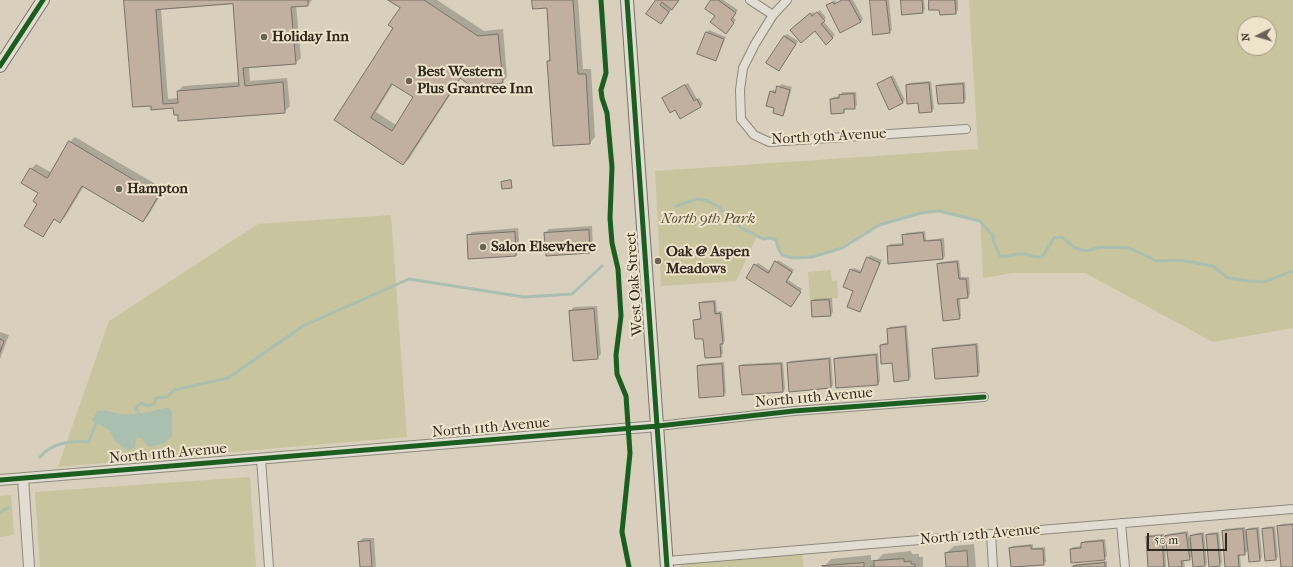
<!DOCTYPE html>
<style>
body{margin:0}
#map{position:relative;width:1293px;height:567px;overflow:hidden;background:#d8d0bc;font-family:"IM FELL French Canon",serif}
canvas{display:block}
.north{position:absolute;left:1237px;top:16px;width:40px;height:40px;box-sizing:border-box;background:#eee3cb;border:1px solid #a29885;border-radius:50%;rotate:265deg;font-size:11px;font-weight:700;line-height:16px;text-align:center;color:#2f281d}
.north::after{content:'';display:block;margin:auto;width:14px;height:18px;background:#6a6355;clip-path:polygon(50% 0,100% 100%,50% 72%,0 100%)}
.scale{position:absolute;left:1147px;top:533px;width:80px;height:18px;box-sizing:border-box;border:2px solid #2f281d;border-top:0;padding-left:5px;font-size:12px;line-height:14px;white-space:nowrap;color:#2f281d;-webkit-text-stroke:3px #eee3cb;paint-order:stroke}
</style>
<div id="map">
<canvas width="1293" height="567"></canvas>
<div class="north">N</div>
<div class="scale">50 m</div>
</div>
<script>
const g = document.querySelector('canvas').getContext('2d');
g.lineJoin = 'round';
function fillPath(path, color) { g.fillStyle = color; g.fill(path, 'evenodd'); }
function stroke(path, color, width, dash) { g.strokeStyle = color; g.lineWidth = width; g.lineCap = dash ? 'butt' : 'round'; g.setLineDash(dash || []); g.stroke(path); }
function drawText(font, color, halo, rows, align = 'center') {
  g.font = font + ' "IM FELL French Canon",serif'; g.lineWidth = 4; g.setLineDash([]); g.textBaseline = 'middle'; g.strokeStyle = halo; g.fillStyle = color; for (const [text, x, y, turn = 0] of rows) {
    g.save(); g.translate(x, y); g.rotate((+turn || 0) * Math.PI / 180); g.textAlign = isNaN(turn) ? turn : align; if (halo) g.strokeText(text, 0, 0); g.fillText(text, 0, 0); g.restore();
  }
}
fillPath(new Path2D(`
 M969 0H1293V328L1213 342 1085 273H1013L983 278 980 214V221C960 216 941 209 920 213 907 216 892 220 879 225 848 238 840 255 802 258 787 259 779 255 776 240 769 238 764 240 757 236L736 281 661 286 655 171 978 149ZM1245 24H1269V48H1245Z
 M391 215 407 437 58 467 109 321 258 224Z
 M831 270 832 281 837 280 838 298 810 300 808 272Z
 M250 477 256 567H40L35 492Z
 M11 495 14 535 0 537V496Z
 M802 551 803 567H681L680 562Z`), '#c8c49e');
fillPath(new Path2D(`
 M169 407 172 412V436L165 443 149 447 141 438H136L135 448 127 450 116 442 109 430 92 420 98 411C107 409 113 413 122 414 138 416 153 411 169 407Z`), '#aabfb0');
fillPath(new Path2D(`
 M125 0H312L308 5H296L301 58 295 63 249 67 250 81 287 78 290 106 284 112 179 113 174 107 152 109ZM234 3 239 82 183 86 178 91V98L168 99 161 9Z
 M390 0H437L484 31 503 29 507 77 502 82 461 78 409 159 403 164 335 120 395 28 401 7ZM393 84 414 97 396 125 376 112Z
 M533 0H578L583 69H591L595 137 590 143 554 145 548 61 551 58 548 7Z
 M658 0H679L663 21Z
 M712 0H723L738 10 733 17 736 20 728 30 716 16Z
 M835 0 837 3 842 0H853L863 19 861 22 827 5Z
 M871 0H889L892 30 889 32Z
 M902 0H924L925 9 923 12Z
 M930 0H958V10L956 13 940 8Z
 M820 10 826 18 823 21 835 35 826 43 815 30 794 27 813 12 815 14Z
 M709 30 726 37 716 60 706 33Z
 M787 34 798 41 781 68 784 36Z
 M893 75 905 100 902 103 878 84Z
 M931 81 934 109 931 111 919 102 907 85 909 83Z
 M965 82 966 99 964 102 938 103 937 86 940 84Z
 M688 83 697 99 699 98 703 104 700 107 675 109 663 98Z
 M781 84 792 87 785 112 782 115 775 107 771 92 773 90 777 91Z
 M842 92H856L857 105 854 108H846L843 112 831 99 834 97 840 96Z
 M75 137 164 189 148 216 143 221 84 186 65 217 60 222 55 219 43 236 39 204V193L31 169 36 164 52 173 70 142Z
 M512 180V187L502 182 503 181Z
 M592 226 593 248 590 252 545 233 549 229Z
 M518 228 520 251 516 255 469 258 468 235 472 232Z
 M925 231 926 240 944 238 945 256 943 258 888 246 890 244 904 243 903 236 906 233Z
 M870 255 882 260 859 311 851 270 854 268 862 271Z
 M778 260 794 270 788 280 802 289 793 303 755 265 758 263 770 271Z
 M959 260 961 277H969L970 294 968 297 960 298 961 316 959 318 938 264 941 262Z
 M832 298 833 312 830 315 812 302 814 299Z
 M716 300 717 312 722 311 725 341 722 343 723 353 721 356 704 337 694 320 702 317 700 304 703 301Z
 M597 306 601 354 597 358 570 311 574 307Z
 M907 325 911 377 908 379 893 362 881 345 884 343 889 342 888 329 890 327Z
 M0 332 9 335 0 359Z
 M978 343 980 372 978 375 933 349 936 347Z
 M878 353 880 381 878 384 837 387 835 359 838 357Z
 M831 357 833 385 831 387 788 363 791 361Z
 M724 362 726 393 723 395 698 366 700 364Z
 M783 362 785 389 783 391 740 367 743 364Z
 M1293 523V567H1282L1278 527 1281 524Z
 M1275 526 1278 557 1276 559 1263 529 1265 527Z
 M1245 527V532L1249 528 1259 527 1262 557 1260 560 1250 561 1249 550 1244 554H1240L1241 567H1226L1223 532 1225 529Z
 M1188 531 1189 538 1193 534 1204 532 1207 563 1205 565 1194 566 1193 556 1189 559 1184 560 1185 567H1170L1166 540H1165L1166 567H1149L1147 537 1149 535 1164 534V537L1168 534Z
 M1219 532 1222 562 1220 565 1207 535 1209 533Z
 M363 538H374L376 567H361L359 542Z
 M1105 539 1107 556 1104 559 1071 549 1073 547 1082 546 1084 541Z
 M974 544 976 567H947L946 553 954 546Z
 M1033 544V548L1045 547 1046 561 1044 564 1010 548 1013 546Z
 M911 551 912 554H919V557H923V567H824L831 559 871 555V560H877L883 554Z
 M1107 561V567H1074L1076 564Z`), '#0003');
stroke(new Path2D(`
 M676 206 697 199 708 201 719 207 740 227 763 239 771 238 776 240 778 248 782 255 793 258 812 257 842 248 879 225 921 213 939 211 980 221 993 236 994 243 1000 256C1009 257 1016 253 1023 254 1030 254 1034 258 1042 257L1054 238 1062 237 1075 248 1087 251 1101 247 1129 248 1157 261 1180 260 1213 266 1228 278 1250 281 1264 282 1293 271
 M137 414H139L136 408 141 403 148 406 154 404 156 398 167 397 174 390 228 378 303 326 409 279 524 297 572 294 602 266
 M40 457C51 443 72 440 89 442L96 423 100 422
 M0 512 8 508`), '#aabfb0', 3);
const building = new Path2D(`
 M124 0H308V6L291 7 296 64 243 68 245 86 283 82 285 113 178 121V115H174L173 108 151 110V106L133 107ZM233 4 239 86 177 91 178 103 163 104 156 10Z
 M388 0H424L478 36 498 34 503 83 471 86 460 78 403 165 334 120 393 28 388 25 400 8ZM392 84 413 97 392 131 371 118Z
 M532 0H573L578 74H586L590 144 553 146 547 61H550L547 8 533 9Z
 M656 0H679L672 10 662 2 660 5 669 12 661 24 646 14Z
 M711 0H718L736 13 731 20 734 23 726 34 710 22 715 16 705 9Z
 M842 0H849L861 22 840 33 826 5 833 2 834 4Z
 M870 0H886L890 33 873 35Z
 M901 0H922L923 13 902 15Z
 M929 0H955L956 14 940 15 939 10H929Z
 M817 12 825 21 821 24 833 38 826 45 815 31 801 43 790 30 810 13 812 16Z
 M706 32 724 39 716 61 697 54Z
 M784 36 796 44 779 71 766 63Z
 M891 77 903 103 889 110 877 84Z
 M929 83 932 112 919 113 918 103 907 104 906 85Z
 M963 84 964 103 938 104 936 86Z
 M685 85 694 101 697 99 701 107 680 119 675 110 670 113 662 98Z
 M777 86 790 90 783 116 773 113 774 108 766 106 770 91 775 93Z
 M854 94 855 109H844V113L831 114 830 99 839 98V95Z
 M69 141 159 195 143 222 82 186 60 223 54 219 43 237 24 226 37 204 33 201 38 193 21 183 30 168 47 178Z
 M511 180 512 188 502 189 501 182Z
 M589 230 590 253 546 256 544 233Z
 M515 232 516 256 468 259 467 235Z
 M923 233 924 241 941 240 943 259 888 264 887 246 903 245 902 235Z
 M867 257 880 263 860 312 847 307 853 291 843 287 850 269 860 273Z
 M775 261 792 272 786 282 801 292 791 307 746 278 754 264 768 273Z
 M957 262 959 279H966L968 298 957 299 960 319 943 321 937 264Z
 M829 300 831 316 812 317 811 301Z
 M714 302 715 314 720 313 723 344H720L721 357 705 358 703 339H695L693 320 701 319 699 303Z
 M594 309 598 359 573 361 569 311Z
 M905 327 909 380 894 382 892 363 881 364 880 345 888 344 887 329Z
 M0 339 4 341 0 352Z
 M976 345 978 376 935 379 932 349Z
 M876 355 878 385 836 388 834 359Z
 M829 359 831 388 789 392 787 363Z
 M722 364 724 396 699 398 697 366Z
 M781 364 783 392 742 395 739 366Z
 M1293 525V567H1281L1277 526Z
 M1273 528 1276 560 1265 561 1262 529Z
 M1243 529 1245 555H1238L1239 567H1225L1222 531Z
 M1257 529 1260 561 1249 562 1246 530Z
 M1186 533 1190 560 1181 561 1182 567H1169L1165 536Z
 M1202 534 1205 566 1193 567 1190 536Z
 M1217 534 1220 566 1209 567 1206 535Z
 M1162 536 1164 567H1148L1146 537Z
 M370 541 372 567H360L358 542Z
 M1103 541 1105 560 1071 563 1070 549 1081 548V543Z
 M1031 546V549H1043L1044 565 1011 567 1009 548Z
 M967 551 968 567H946L945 553Z
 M904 559V562L911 561V564H915V567H870H874V561Z
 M864 563V567H823L822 566Z
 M1105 563V567H1073V566Z`);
fillPath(building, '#c1af9f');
stroke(building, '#787368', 1);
const minor = new Path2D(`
 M750 0 773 15
 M787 0 773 15 755 44 743 68 740 90 741 119 754 135 769 142 966 129
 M658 426 794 411 984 397
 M261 459 269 567
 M1121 523 1125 567
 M991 534 993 567
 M667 561 1293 509`);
const tertiary = new Path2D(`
 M23 478 29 567
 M0 480 658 426`);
const secondary = new Path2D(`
 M627 0 667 567
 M0 66 43 0`);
stroke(minor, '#8f8a7d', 10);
stroke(tertiary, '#8f8a7d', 12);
stroke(secondary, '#787368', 14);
stroke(minor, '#e1ddd2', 8);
stroke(tertiary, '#e1ddd2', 10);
stroke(secondary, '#e1ddd2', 12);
stroke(new Path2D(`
 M601 0 606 73 601 90 602 98 607 113 612 167 610 218 612 243 618 269 621 316 616 355 617 374 626 396 630 453 622 532 629 567
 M627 0 667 567
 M0 66 43 0
 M0 480 658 426 794 411 984 397`), '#1b5e20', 5);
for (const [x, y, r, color] of [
 [264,37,4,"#6a6355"],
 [409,81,4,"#6a6355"],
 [119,189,4,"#6a6355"],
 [483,247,4,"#6a6355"],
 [658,261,4,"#6a6355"]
]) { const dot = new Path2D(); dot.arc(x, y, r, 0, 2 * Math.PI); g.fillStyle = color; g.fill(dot); stroke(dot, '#eee3cb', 1.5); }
drawText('bold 15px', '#2f281d', '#eee3cb', [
 ["Holiday Inn",272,37],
 ["Best Western",417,72],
 ["Plus Grantree Inn",417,89],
 ["Hampton",127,189],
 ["Salon Elsewhere",491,247],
 ["Oak @ Aspen",666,252],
 ["Meadows",666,269]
], 'left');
drawText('15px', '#2f281d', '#eee3cb', [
 ["North 9th Avenue",829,137,-3],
 ["West Oak Street",635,284,-94],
 ["North 11th Avenue",814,398,-5],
 ["North 11th Avenue",491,428,-5],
 ["North 11th Avenue",168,454,-5],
 ["North 12th Avenue",980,535,-5]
]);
drawText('italic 15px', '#524d37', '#eee3cb', [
 ["North 9th Park",708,219]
]);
</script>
